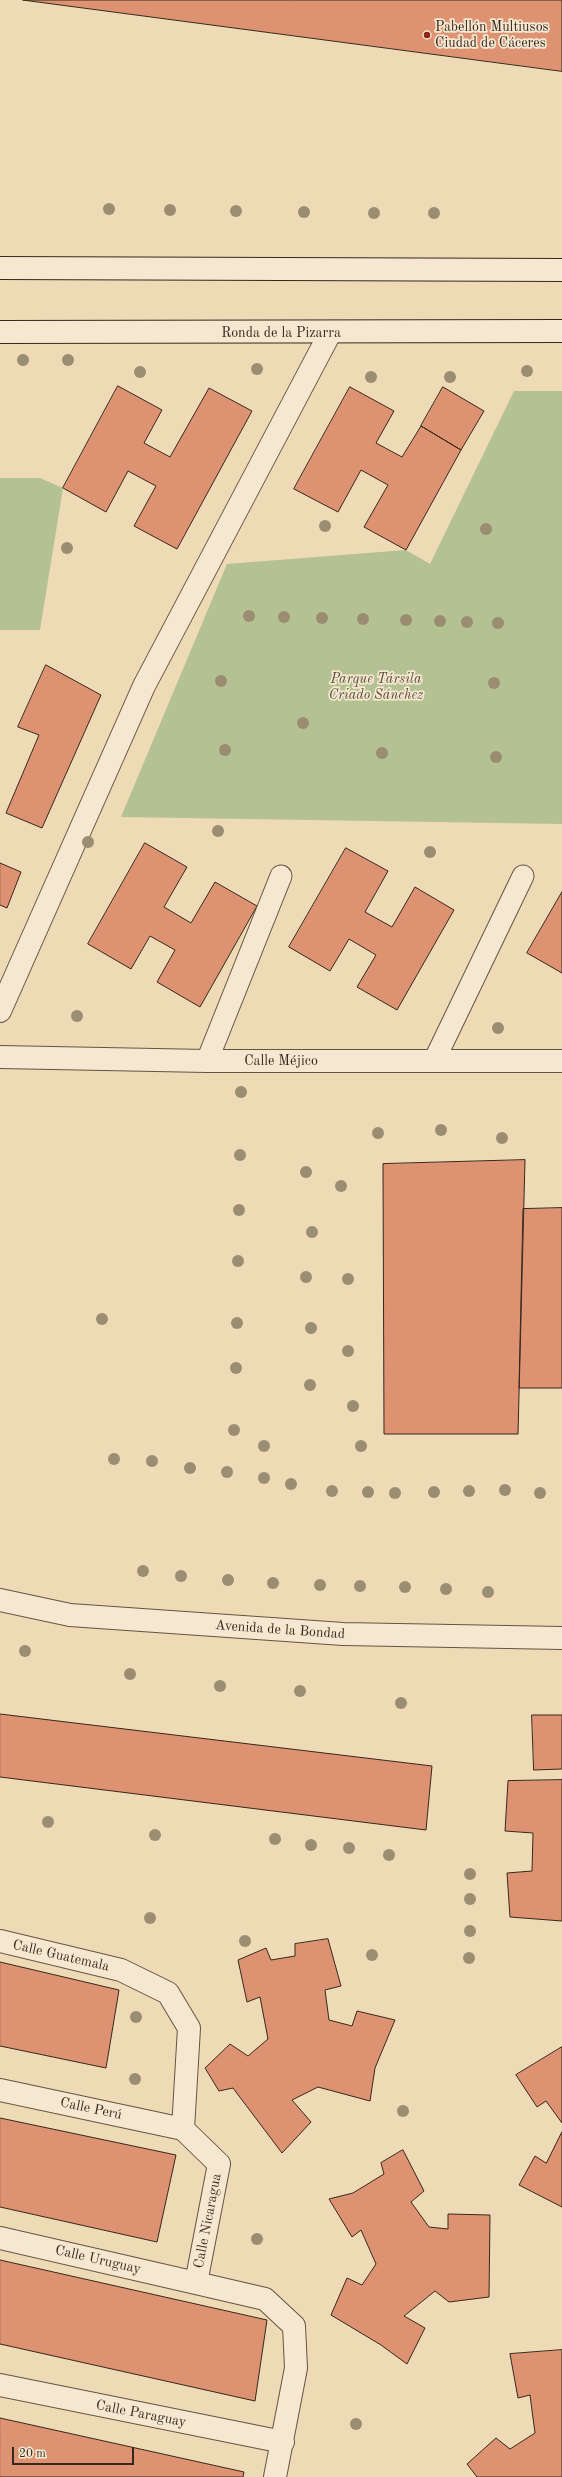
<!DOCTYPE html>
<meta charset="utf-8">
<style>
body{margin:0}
#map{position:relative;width:562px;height:2477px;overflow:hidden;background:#efdab6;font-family:"Old Standard TT",serif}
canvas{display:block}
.scale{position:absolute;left:12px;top:2447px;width:122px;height:18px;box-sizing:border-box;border:2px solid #36281d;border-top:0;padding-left:5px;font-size:12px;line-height:14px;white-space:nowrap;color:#36281d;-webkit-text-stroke:3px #f5e7d0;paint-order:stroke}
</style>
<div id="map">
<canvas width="562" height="2477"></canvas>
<div class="scale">20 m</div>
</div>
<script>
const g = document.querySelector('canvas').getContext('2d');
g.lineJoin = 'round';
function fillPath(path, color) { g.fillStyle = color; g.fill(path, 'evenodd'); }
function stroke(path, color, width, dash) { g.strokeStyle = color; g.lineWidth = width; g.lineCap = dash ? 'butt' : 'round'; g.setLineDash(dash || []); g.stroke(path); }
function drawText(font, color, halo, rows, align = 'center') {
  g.font = font + ' "Old Standard TT",serif'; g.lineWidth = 3.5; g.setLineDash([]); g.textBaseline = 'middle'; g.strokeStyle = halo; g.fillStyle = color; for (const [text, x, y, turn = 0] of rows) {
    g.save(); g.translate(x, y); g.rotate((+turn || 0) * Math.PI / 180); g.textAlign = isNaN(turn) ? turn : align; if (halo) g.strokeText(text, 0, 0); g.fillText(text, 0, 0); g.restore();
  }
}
fillPath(new Path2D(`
 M514 391H562V824L121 817 227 564 406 550 430 564Z
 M0 478H40L63 488 40 630H0Z`), '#b4c192');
const building = new Path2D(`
 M23 0H562V71Z
 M118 386 162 410 144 443 170 457 209 388 252 411 177 549 134 526 156 486 128 471 106 512 63 488Z
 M350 387 394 411 376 443 402 457 421 426 461 450 406 550 364 527 388 485 361 470 338 512 294 489Z
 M443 387 484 411 461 450 421 426Z
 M46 665 101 695 42 828 6 813 39 735 18 727Z
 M145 843 187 867 164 907 191 923 215 882 257 906 200 1007 157 982 175 950 150 936 131 969 88 944Z
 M346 848 388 871 365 912 392 927 415 887 454 910 397 1010 357 987 376 955 349 939 330 971 289 947Z
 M0 863 21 872 7 908 0 905Z
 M562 892V973L527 953Z
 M525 1160 518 1434H384L383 1164Z
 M562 1208V1388H519L523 1209Z
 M0 1714 432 1766 426 1830 0 1777Z
 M532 1715H562V1769L534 1770Z
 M562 1780V1921L510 1917 507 1873 532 1871 533 1833 505 1831 508 1781Z
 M328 1939 341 1986 325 1990 329 2020 352 2026 357 2011 395 2020 375 2068 370 2101 318 2087 292 2100 311 2122 282 2153 233 2088 219 2091 205 2068 230 2044 248 2056 268 2039 260 1997 247 2002 238 1960 266 1948 271 1960 295 1956V1944Z
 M0 1962 119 1990 106 2068 0 2046Z
 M562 2047V2123L546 2101 537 2107 516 2075Z
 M0 2118 176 2155 157 2242 0 2207Z
 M562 2132V2207L519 2185 535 2156 546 2163Z
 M403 2150 424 2191 411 2202 429 2227 448 2229V2214L490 2215 489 2297 449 2302 435 2291 404 2316 425 2328 407 2364 381 2345 331 2315 347 2278 362 2285 376 2264 361 2230 352 2237 329 2199 353 2193 384 2174 381 2163Z
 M0 2260 267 2320 255 2401 0 2344Z
 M562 2350V2477H477L467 2464 496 2438 510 2449 535 2433 530 2395 518 2398 510 2354Z
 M0 2418 244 2472 243 2477H0Z`);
fillPath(building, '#dd9272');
stroke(building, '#36281d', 1);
const service = new Path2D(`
 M207 1061 281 876
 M434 1061 523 876`);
const minor = new Path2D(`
 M0 1011 144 686 330 333
 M0 1057 207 1061H562
 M0 1600 70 1615 343 1634 562 1638
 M0 1941 121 1970 168 1993 189 2028 183 2129 219 2164 196 2283 265 2299 294 2326 296 2368 275 2477
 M0 2090 183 2129
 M0 2238 196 2283
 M0 2385 283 2442`);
const secondary = new Path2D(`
 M0 268 562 270
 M0 332 562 331`);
stroke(service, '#645443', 23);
stroke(minor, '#645443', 24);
stroke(secondary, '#36281d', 24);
stroke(service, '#f5e7d0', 21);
stroke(minor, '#f5e7d0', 22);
stroke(secondary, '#f5e7d0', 22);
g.fillStyle = '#9b8d72';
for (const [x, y] of [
 [109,209],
 [170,210],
 [236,211],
 [304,212],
 [374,213],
 [434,213],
 [23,360],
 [68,360],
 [257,369],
 [527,371],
 [140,372],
 [371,377],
 [450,377],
 [325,526],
 [486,529],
 [67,548],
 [249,616],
 [284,617],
 [322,618],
 [363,619],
 [406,620],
 [440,621],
 [467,622],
 [498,623],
 [221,681],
 [494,683],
 [303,723],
 [225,750],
 [382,753],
 [496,757],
 [218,831],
 [88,842],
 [430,852],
 [77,1016],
 [498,1028],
 [241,1092],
 [441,1130],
 [378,1133],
 [502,1138],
 [240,1155],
 [306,1172],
 [341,1186],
 [239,1210],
 [312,1232],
 [238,1261],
 [306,1277],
 [348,1279],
 [102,1319],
 [237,1323],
 [311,1328],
 [348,1351],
 [236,1368],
 [310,1385],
 [353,1406],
 [234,1430],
 [264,1446],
 [361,1446],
 [114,1459],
 [152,1461],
 [190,1468],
 [227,1472],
 [264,1478],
 [291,1484],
 [505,1490],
 [332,1491],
 [469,1491],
 [368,1492],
 [434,1492],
 [395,1493],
 [540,1493],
 [143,1571],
 [181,1576],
 [228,1580],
 [273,1583],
 [320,1585],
 [360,1586],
 [405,1587],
 [446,1589],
 [488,1592],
 [25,1651],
 [130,1674],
 [220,1686],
 [300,1691],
 [401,1703],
 [48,1822],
 [155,1835],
 [275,1839],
 [311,1845],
 [349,1848],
 [389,1855],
 [470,1874],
 [470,1899],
 [150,1918],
 [470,1931],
 [245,1941],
 [372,1955],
 [469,1958],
 [136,2017],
 [135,2079],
 [403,2111],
 [257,2239],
 [356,2424]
]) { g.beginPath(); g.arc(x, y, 6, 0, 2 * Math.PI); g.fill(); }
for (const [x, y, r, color] of [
 [427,35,4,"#8f2418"]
]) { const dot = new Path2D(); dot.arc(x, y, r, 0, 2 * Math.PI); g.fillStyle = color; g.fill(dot); stroke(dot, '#f5e7d0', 1.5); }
drawText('14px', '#36281d', '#f5e7d0', [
 ["Pabellón Multiusos",435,27],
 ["Ciudad de Cáceres",435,43]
], 'left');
drawText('14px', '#36281d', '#f5e7d0', [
 ["Ronda de la Pizarra",281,333],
 ["Calle Méjico",281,1061],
 ["Avenida de la Bondad",280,1630,4],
 ["Calle Guatemala",61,1956,13],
 ["Calle Perú",91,2109,12],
 ["Calle Nicaragua",208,2221,-79],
 ["Calle Uruguay",98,2260,13],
 ["Calle Paraguay",141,2414,11]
]);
drawText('italic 14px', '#564e3a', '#f5e7d0', [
 ["Parque Társila",376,679],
 ["Criado Sánchez",376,695]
]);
</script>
